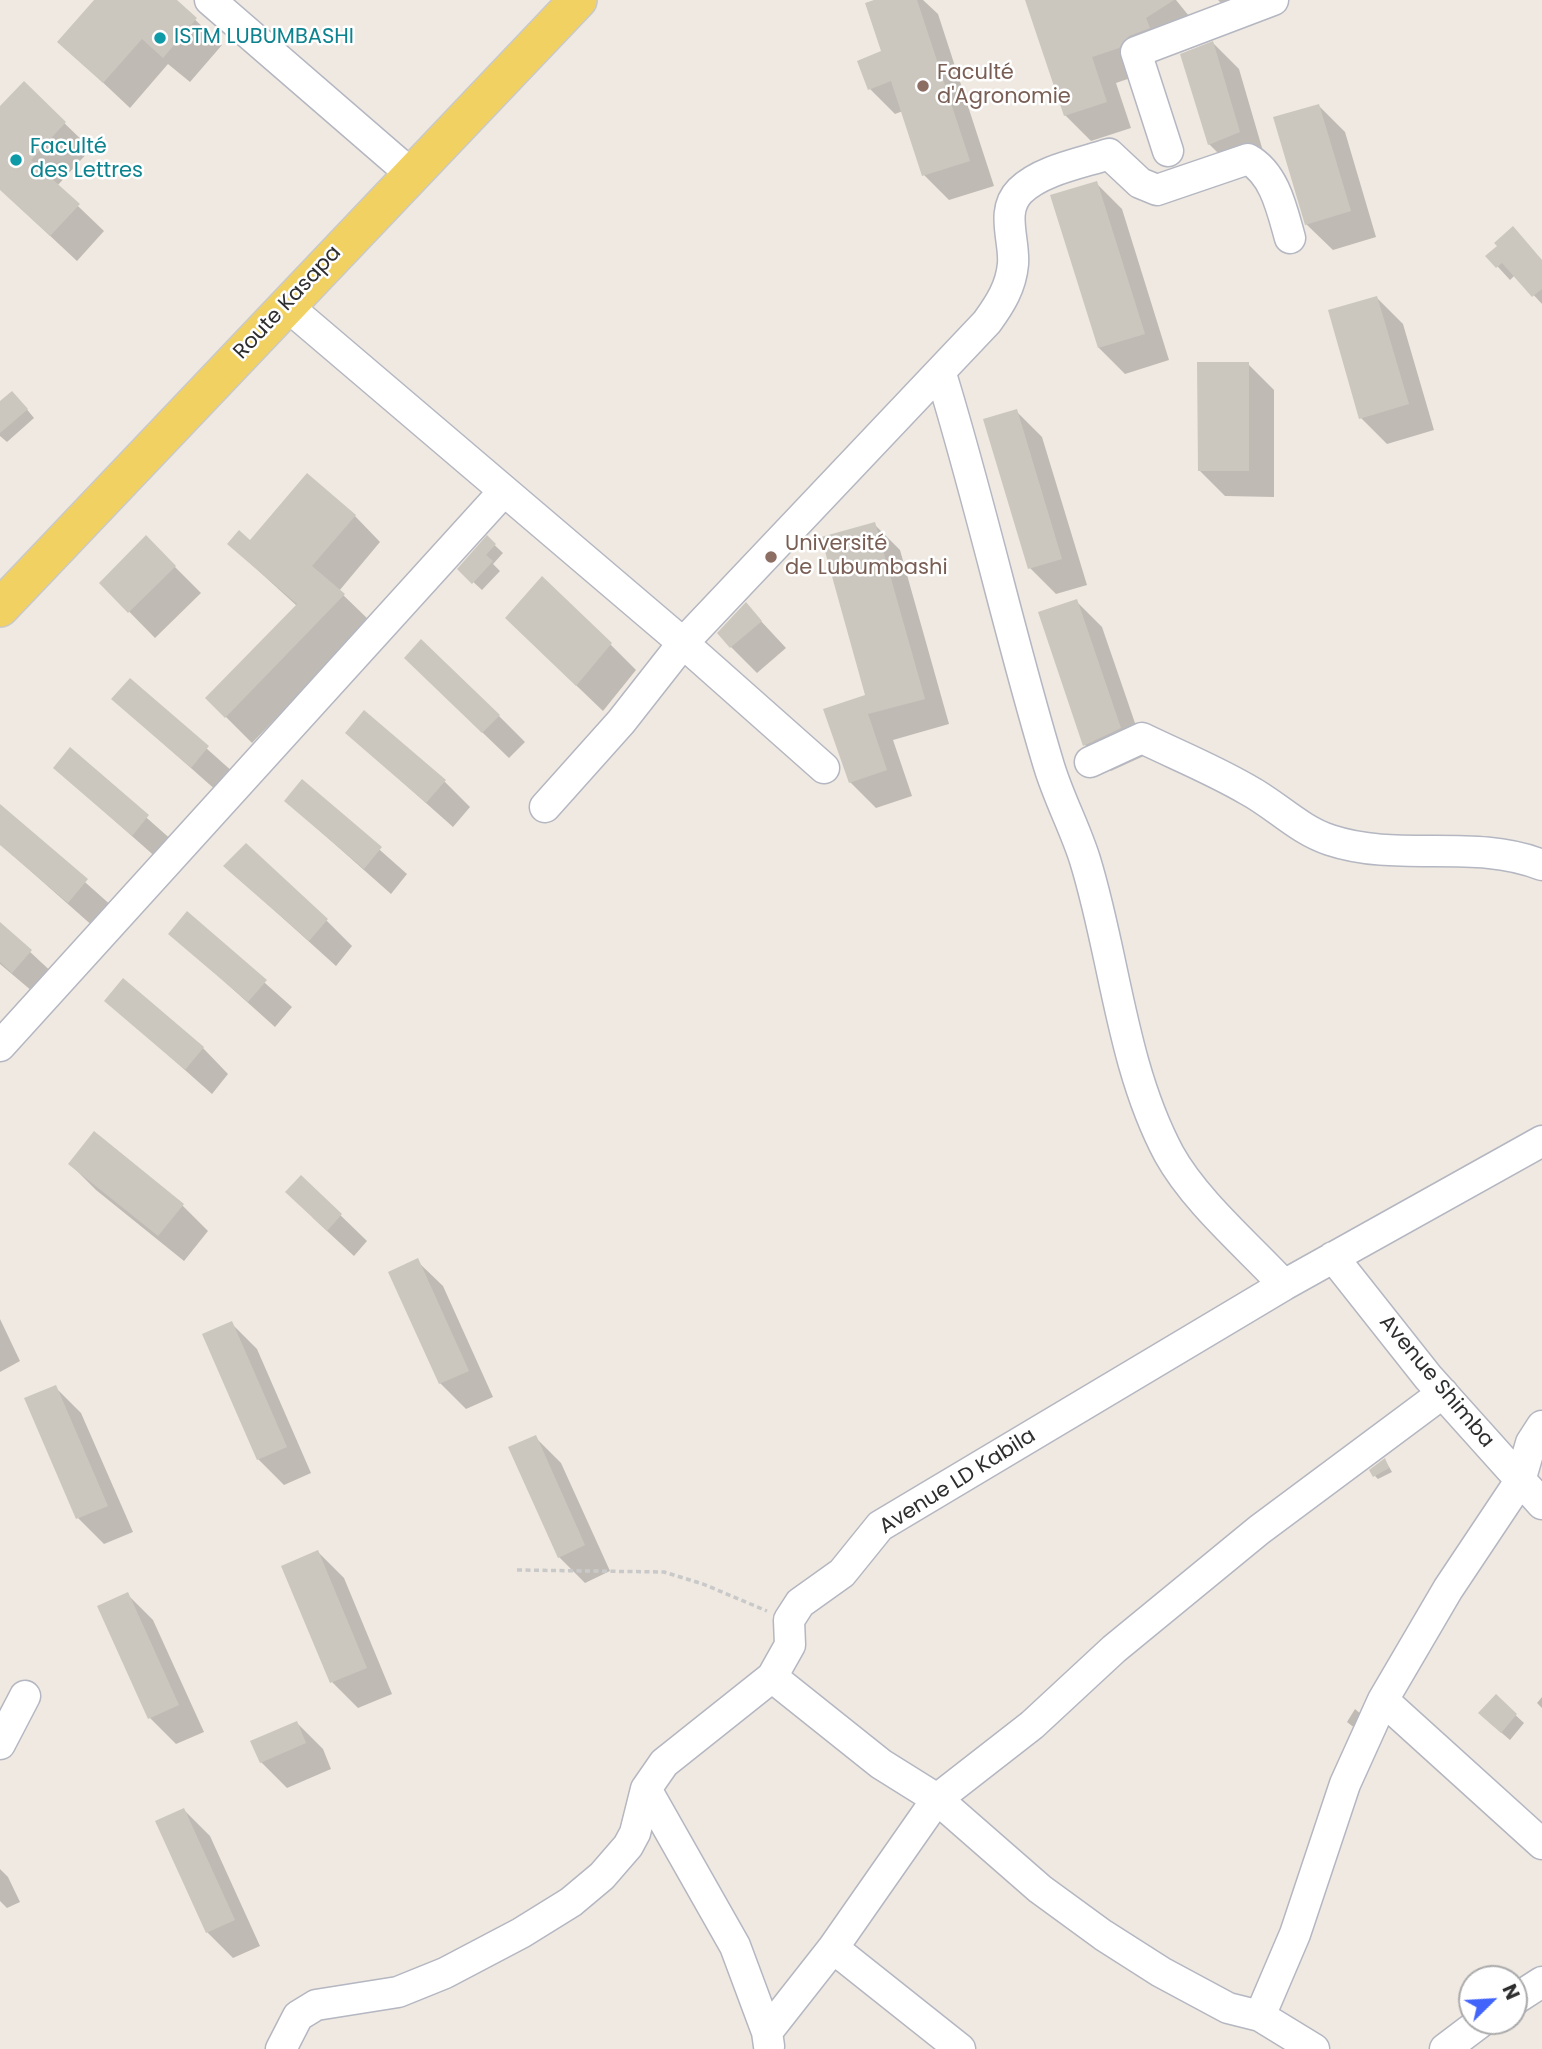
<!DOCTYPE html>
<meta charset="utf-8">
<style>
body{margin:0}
#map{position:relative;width:1542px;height:2049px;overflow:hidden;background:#efe9e1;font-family:Poppins,sans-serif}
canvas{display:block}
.north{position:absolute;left:1458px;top:1965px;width:70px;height:70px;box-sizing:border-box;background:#fff;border:2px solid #ababab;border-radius:50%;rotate:66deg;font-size:19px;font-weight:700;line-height:28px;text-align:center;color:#2e2e2e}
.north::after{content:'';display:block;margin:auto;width:24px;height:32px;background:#4264fb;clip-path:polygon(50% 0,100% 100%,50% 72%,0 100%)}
</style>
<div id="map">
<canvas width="1542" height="2049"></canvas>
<div class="north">N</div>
</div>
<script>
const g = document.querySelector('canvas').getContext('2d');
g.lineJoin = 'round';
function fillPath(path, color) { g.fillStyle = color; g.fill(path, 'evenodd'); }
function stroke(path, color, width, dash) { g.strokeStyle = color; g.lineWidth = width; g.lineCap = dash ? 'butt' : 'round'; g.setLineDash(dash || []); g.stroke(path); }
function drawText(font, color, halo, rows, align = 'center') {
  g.font = font + ' Poppins,sans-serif'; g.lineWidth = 5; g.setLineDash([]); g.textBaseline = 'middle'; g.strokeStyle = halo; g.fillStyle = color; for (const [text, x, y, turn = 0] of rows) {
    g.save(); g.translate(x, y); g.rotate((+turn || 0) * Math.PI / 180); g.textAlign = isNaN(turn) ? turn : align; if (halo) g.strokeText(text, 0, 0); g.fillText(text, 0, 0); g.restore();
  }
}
fillPath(new Path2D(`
 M96 0H174L222 45 190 82 168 64 130 108 60 42Z
 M880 0H923L938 14 994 186 949 200 924 175 903 111 895 114 870 89 884 53Z
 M1027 0H1176L1198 27 1171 44 1174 54 1155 61 1145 73 1116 83 1131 128 1091 141 1065 115Z
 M1218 0H1272L1236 18Z
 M1213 43 1239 69 1265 158 1235 170 1209 144Z
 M24 84 91 149 57 186 104 231 77 261 0 189V109Z
 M1319 106 1345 132 1376 237 1333 250 1306 224Z
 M1096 183 1122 209 1169 360 1125 374 1099 348Z
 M1488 256 1542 260V304L1515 275 1510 280Z
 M1377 298 1403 324 1434 430 1387 444 1361 418Z
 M1248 364 1274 390V497L1225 496 1199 470Z
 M20 401 34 418 7 442 0 436V403Z
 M1016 411 1042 437 1087 585 1056 594 1030 568Z
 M355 516 380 542 339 591 370 621 252 743 207 698 297 606 229 544 250 542Z
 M874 524 900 550 949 724 893 740 912 796 876 808 850 782 867 696Z
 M146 538 201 593 155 638 101 583Z
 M487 538 503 553 493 564 500 571 482 590 459 569Z
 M1076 601 1102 627 1146 755 1111 771 1085 745Z
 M746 605 786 648 757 673 731 647Z
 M533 644H610L636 670 603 711Z
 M130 680 234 773 218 792 113 699Z
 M432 684 499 716 525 742 509 758Z
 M347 733 444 781 470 807 453 827Z
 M70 750 174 842 159 860 55 768Z
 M302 781 407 874 391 894 286 801Z
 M6 812 113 907 95 928 0 844V819Z
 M225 866 326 920 352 946 336 966Z
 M187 914 292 1007 275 1027 170 933Z
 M0 924 57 977 39 997 0 964Z
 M106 1000 203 1048 228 1074 212 1094Z
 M70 1164 182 1205 208 1231 184 1261 96 1190Z
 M301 1177 367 1241 354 1256 313 1218Z
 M417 1261 443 1286 493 1397 466 1409 440 1383Z
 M0 1319 20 1361 0 1372Z
 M231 1323 257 1349 311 1473 284 1485 258 1459Z
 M55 1387 81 1413 133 1532 104 1544 78 1518 27 1399Z
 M535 1437 561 1463 610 1571 585 1583 559 1557Z
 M1385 1460 1392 1472 1378 1479 1375 1476Z
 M318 1552 344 1578 392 1694 358 1708 332 1682Z
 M127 1594 153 1620 204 1732 176 1744 150 1718Z
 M1496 1697 1524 1723 1510 1740 1489 1722Z
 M1542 1697V1708L1537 1703Z
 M1355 1709 1362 1715 1356 1729 1347 1722Z
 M297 1723 323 1749 331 1769 287 1788 261 1762Z
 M184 1810 210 1836 260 1946 233 1958 207 1932Z
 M0 1869 8 1877 20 1902 7 1908 0 1901Z`), '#0003');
fillPath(new Path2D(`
 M94 0H177L197 18 163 58 142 39 103 83 57 42Z
 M874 0H917L970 161 922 176 891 81 868 90 857 61 881 51 865 3Z
 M1025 0H1174L1146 18 1150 28 1129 36 1119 48 1092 57 1107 102 1064 116Z
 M1213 41 1240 132 1208 145 1180 54Z
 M24 81 66 122 31 160 80 204 50 236 0 190V106Z
 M1319 104 1351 211 1305 225 1273 117Z
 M1097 181 1145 334 1098 348 1050 195Z
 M1513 226 1542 260V289L1532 297 1502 263 1496 268 1485 256 1497 246 1494 243Z
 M1377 296 1409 404 1359 419 1328 310Z
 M1197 362H1249V471H1198Z
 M12 391 28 409 0 433V401Z
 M1017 409 1062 559 1028 569 983 419Z
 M307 473 356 515 312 566 345 594 225 718 205 698 297 604 227 544 239 530 250 540Z
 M875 522 925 699 868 714 887 770 849 783 823 709 865 695 821 537Z
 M146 535 176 566 128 613 99 583Z
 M487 535 496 544 486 555 493 561 472 584 457 569Z
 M542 576 612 643 576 686 505 618Z
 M1077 599 1121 728 1083 746 1038 612Z
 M746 602 762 621 730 648 717 633Z
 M421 639 500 715 482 733 404 658Z
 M130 678 209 746 191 768 111 699Z
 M364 710 446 780 426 803 345 733Z
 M70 747 149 815 132 836 53 768Z
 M302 779 382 847 364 869 284 801Z
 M0 804 88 879 68 903 0 845Z
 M246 843 328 919 309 941 223 866Z
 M187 911 267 980 248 1002 168 934Z
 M0 922 32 950 12 973 0 962Z
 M123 978 204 1047 185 1070 104 1001Z
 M94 1131 184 1204 158 1236 68 1164Z
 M301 1175 342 1214 327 1231 285 1192Z
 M418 1258 469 1371 439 1384 388 1272Z
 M232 1321 287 1447 257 1460 202 1334Z
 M56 1385 108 1506 76 1519 24 1398Z
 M536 1435 585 1545 558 1558 508 1447Z
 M1385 1458 1389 1468 1373 1477 1369 1470Z
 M318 1550 367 1668 330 1683 281 1566Z
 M128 1592 179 1705 148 1719 97 1606Z
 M1496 1694 1517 1714 1501 1733 1478 1713Z
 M297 1721 306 1743 260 1763 250 1741Z
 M184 1808 235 1920 206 1933 155 1821Z`), '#cbc7bf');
const minor = new Path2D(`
 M210 0 411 174
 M1168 151 1136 52 1273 0
 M286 305 683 643 987 322C1000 304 1011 287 1013 264 1015 240 1000 211 1020 191 1041 170 1082 163 1109 154L1140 183 1157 190 1248 159C1275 174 1282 210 1290 238
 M941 374C981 504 1010 637 1049 766 1059 799 1075 828 1085 860 1115 957 1121 1064 1169 1154 1195 1201 1247 1245 1284 1285
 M1090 762 1142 738C1177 755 1214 770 1248 790 1276 805 1299 830 1330 840 1399 863 1474 838 1542 865
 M545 807 621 722 683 643 824 768
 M0 1046 504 491
 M1333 1257 1428 1377 1542 1504
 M772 1677 881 1764 937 1799 1040 1889 1103 1935 1161 1972 1228 2008 1260 2016 1314 2049
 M1383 1700 1542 1844
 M0 1744 25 1696
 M646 1789 735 1946 767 2032 769 2046
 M833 1948 960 2049
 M1514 2000 1542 1982
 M1260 2016 1295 1934 1345 1784 1383 1700 1448 1589 1520 1481 1531 1443 1542 1426
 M767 2032 833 1948 937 1799 1032 1725 1114 1649 1259 1530 1443 1393
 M281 2049 298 2016 316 2005 398 1992 445 1973 521 1933 571 1902 602 1876 628 1846 635 1833 646 1789 664 1763 772 1677 790 1645 789 1620 800 1603 842 1573 880 1526 1284 1285 1542 1141
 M1445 2049 1482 2021`);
const major = new Path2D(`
 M0 608 578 0`);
stroke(minor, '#b4b7c1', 33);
stroke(major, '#c9c9c9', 40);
stroke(new Path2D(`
 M517 1570 664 1572 703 1584 767 1611`), '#c9c9c9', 3.5, [5, 3.5]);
stroke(minor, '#fff', 30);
stroke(major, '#f2d163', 37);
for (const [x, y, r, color] of [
 [160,38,7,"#0f9aa8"],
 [923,86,7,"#8d6e63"],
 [16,160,7,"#0f9aa8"],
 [771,557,7,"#8d6e63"]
]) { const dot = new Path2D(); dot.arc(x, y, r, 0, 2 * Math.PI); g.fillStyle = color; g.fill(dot); stroke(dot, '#fff', 2.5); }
drawText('21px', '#0d838f', '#fff', [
 ["ISTM LUBUMBASHI",174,38],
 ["Faculté",30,148],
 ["des Lettres",30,172]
], 'left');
drawText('21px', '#785e54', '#fff', [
 ["Faculté",937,74],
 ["d'Agronomie",937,98],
 ["Université",785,545],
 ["de Lubumbashi",785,569]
], 'left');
drawText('21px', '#2e2e2e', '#fff', [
 ["Route Kasapa",288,303,-47],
 ["Avenue Shimba",1436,1382,50],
 ["Avenue LD Kabila",958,1482,-32]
]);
</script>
